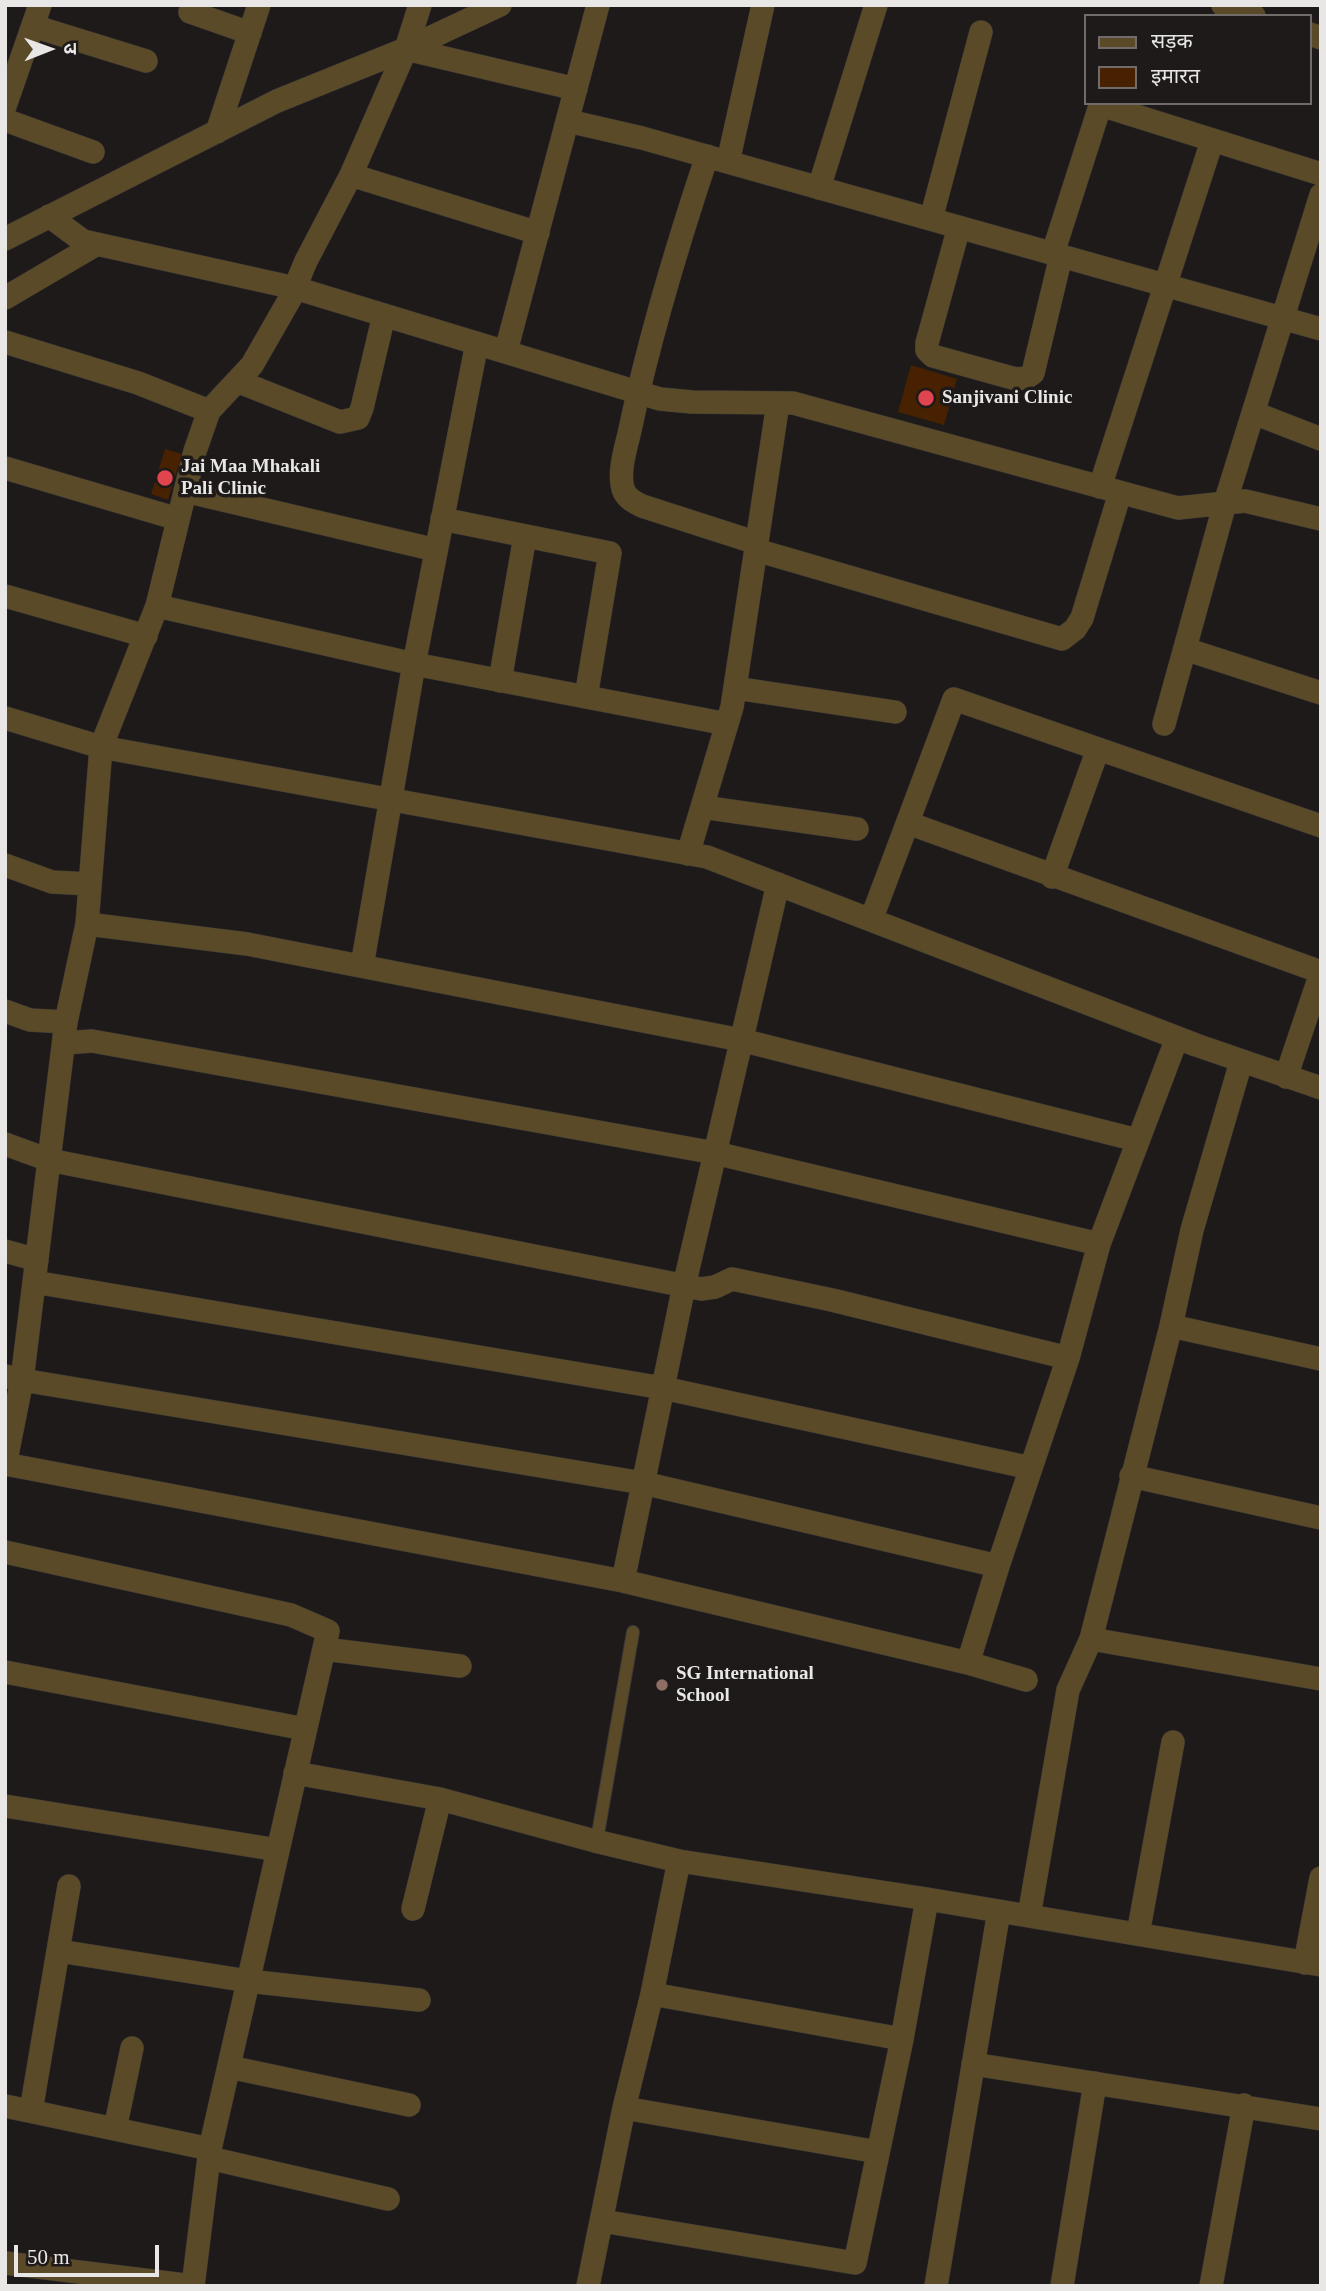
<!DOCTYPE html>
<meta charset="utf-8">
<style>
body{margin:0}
#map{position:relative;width:1326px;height:2291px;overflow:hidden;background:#1d1a19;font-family:"Times New Roman","Noto Sans Devanagari",serif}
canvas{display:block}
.frame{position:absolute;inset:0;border:7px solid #e9e7e6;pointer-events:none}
.legend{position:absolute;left:1084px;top:14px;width:228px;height:91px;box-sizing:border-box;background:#1d1a19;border:2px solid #6f6c6b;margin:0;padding:9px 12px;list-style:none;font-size:21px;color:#e9e7e6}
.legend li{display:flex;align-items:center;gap:14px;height:35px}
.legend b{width:35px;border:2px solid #6f6c6b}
.north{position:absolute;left:14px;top:14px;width:70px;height:70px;-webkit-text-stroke:5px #1d1a19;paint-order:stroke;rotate:89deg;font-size:19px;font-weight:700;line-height:28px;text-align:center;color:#e9e7e6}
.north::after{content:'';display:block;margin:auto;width:24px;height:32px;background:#e9e7e6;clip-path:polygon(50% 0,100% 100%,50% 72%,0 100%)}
.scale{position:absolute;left:14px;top:2245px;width:145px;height:32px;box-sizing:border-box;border:4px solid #e9e7e6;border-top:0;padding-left:9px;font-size:21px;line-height:24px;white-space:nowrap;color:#e9e7e6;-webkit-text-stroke:5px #1d1a19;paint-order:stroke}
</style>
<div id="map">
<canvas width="1326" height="2291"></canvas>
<div class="frame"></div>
<ul class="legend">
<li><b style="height:9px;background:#5a4a28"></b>सड़क</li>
<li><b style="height:19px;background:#472100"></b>इमारत</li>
</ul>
<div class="north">उ</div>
<div class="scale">50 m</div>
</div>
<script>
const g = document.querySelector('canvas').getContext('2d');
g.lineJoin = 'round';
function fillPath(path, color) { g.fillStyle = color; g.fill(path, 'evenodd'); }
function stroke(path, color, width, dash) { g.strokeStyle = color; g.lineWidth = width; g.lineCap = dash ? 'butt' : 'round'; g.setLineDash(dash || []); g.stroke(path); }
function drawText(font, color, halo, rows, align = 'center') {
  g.font = font + ' "Times New Roman",serif'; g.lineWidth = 7; g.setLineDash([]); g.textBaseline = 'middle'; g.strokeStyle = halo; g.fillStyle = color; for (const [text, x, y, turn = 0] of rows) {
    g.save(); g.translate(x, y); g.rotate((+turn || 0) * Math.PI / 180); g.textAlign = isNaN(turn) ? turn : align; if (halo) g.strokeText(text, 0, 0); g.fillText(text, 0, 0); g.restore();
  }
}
fillPath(new Path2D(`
 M911 365 957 379 944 425 898 412Z
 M165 449 182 454 168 500 151 494Z`), '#472100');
const service = new Path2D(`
 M595 1841 599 1828 633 1632`);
const minor = new Path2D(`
 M1223 5 1254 16
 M190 12 250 33
 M33 26 146 61
 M1310 34 1321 38
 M406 49 576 89
 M1101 105 1321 174
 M5 106 40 5
 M5 120 93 152
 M568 121 642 138 1321 329
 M217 132 259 5
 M707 156C677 246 649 338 630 430 626 448 618 471 623 489 626 498 634 502 642 506L757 543
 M728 162 763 5
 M351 175 538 233
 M819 188 876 5
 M49 216 83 241 295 288 660 399 692 402 793 403 1178 508 1245 501 1321 519
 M931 219 981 32
 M959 227 927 343V350L933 356 1016 379 1026 378 1033 373 1061 256
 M5 239 277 101 406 49 500 5
 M1053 253 1101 103
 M5 298 97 244
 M5 342 138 383 209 411
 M506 351 598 5
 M237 381 340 422 358 418 362 408 384 315
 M1254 413 1321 439
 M5 468 178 519
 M1100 487 1212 141
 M185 491 436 550
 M442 519 610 553 586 697
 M756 550 1062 639 1075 629 1082 618 1120 493
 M5 596 146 636
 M157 606 414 664 727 724
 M1185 649 1321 693
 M500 681 525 536
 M735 688 895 712
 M5 718 101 747 707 857 1196 1045 1321 1088
 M1164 724 1225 503 1321 195
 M702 807 857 829
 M908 823 1321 972
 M688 854 732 707 778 403
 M5 865 52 882 90 884
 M1052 877 1098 749
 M871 920 954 699 1321 826
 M87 924 247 944 741 1040 1137 1140
 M362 966 414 664 477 343
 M5 1011 30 1020 66 1022
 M64 1043 92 1041 715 1153 1099 1244
 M1286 1077 1321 973
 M5 1144 49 1160 701 1289 715 1287 732 1279 832 1300 1068 1358
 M5 1251 37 1260
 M34 1282 663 1388 1031 1468
 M1171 1326 1321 1359
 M5 1376 22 1380 643 1483 998 1566
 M5 1464 623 1581 968 1663 1026 1680
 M5 1465 22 1380 66 1022 87 924 101 747 157 606 195 451 209 411 252 365 291 297 306 261 351 175 406 49 420 5
 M1131 1476 1321 1518
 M5 1552 291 1615 328 1631 210 2149 193 2286
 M623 1581 684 1286 778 884
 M1091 1639 1321 1679
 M324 1649 460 1666
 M968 1663 998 1566 1068 1358 1099 1244 1177 1038
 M5 1672 305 1729
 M295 1773 440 1799 595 1841 679 1861 927 1899 1321 1965
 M5 1806 278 1850
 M413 1909 440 1799
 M1029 1916 1068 1690 1091 1639 1171 1326 1192 1230 1241 1062
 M1138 1934 1173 1742
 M59 1951 248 1981 419 2000
 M1305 1963 1321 1878
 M652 1994 902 2039
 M973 2064 1321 2119
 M229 2067 409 2105
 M5 2106 210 2149
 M624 2108 878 2152
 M31 2111 69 1886
 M115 2129 132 2048
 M209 2158 388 2199
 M602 2221 855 2263 902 2039 927 1899
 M5 2263 193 2286
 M588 2286 624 2108 652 1994 679 1861
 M936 2286 999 1911
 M1062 2286 1095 2083
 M1211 2286 1244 2105`);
stroke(service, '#3a3736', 14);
stroke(minor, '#3a3736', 24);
stroke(service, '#5a4a28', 12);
stroke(minor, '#5a4a28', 23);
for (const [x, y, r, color] of [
 [926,398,9,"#e0444e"],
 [165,478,9,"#e0444e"],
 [662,1685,7,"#8d6e63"]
]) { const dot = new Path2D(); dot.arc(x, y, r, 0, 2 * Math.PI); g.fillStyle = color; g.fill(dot); stroke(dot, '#1d1a19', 2.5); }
drawText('bold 19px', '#e9e7e6', '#1d1a19', [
 ["Sanjivani Clinic",942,398],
 ["Jai Maa Mhakali",181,467],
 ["Pali Clinic",181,489],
 ["SG International",676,1674],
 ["School",676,1696]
], 'left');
</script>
